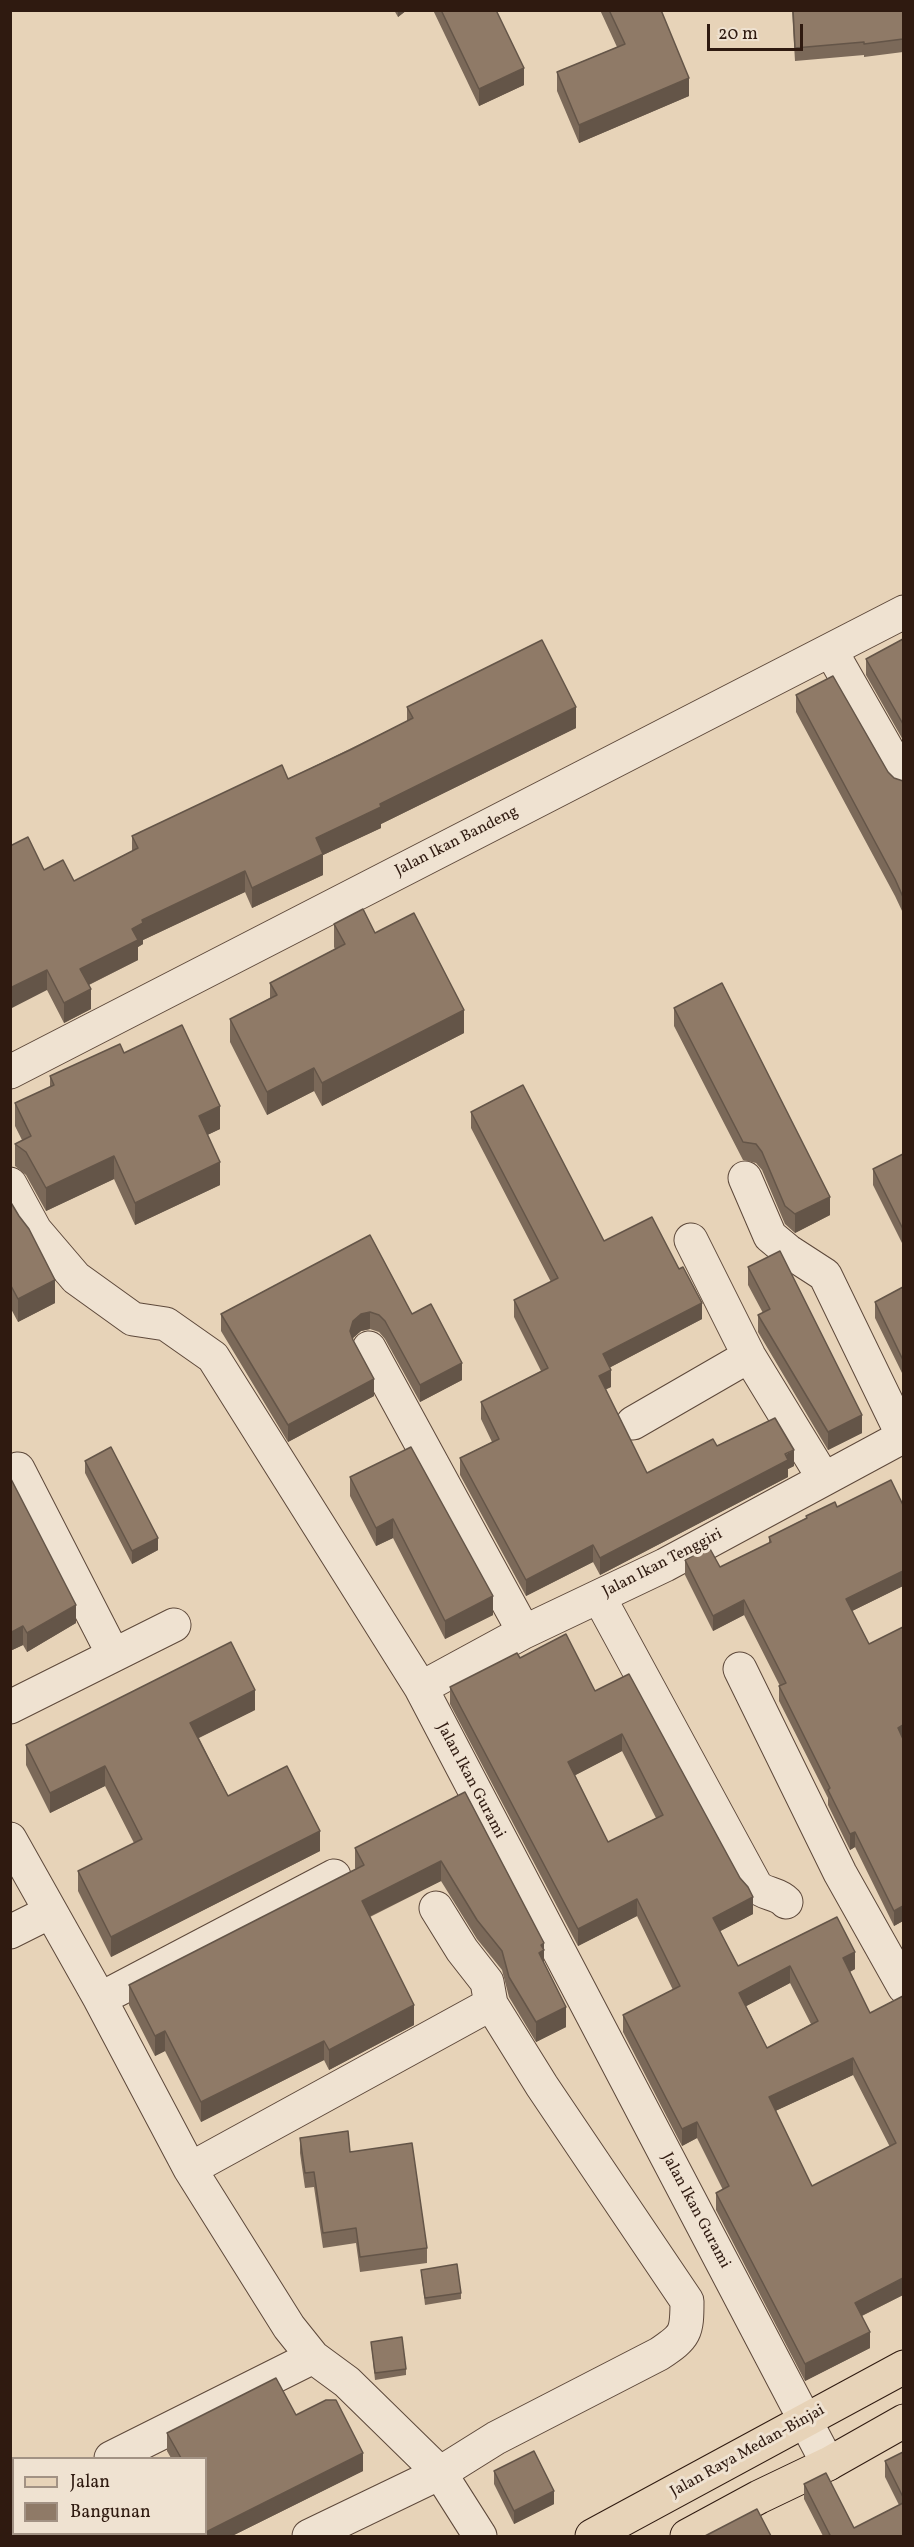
<!DOCTYPE html>
<style>
body{margin:0}
#map{position:relative;width:914px;height:2547px;overflow:hidden;background:#e7d3b8;font-family:Vollkorn,serif}
canvas{display:block}
.frame{position:absolute;inset:0;border:12px solid #2f1a10;pointer-events:none}
.legend{position:absolute;left:12px;top:2457px;width:195px;height:78px;box-sizing:border-box;background:#efe2d1;border:2px solid #a29284;margin:0;padding:8px 10px;list-style:none;font-size:18px;color:#2f1a10}
.legend li{display:flex;align-items:center;gap:12px;height:30px}
.legend b{width:30px;border:2px solid #a29284}
.scale{position:absolute;left:707px;top:24px;width:96px;height:27px;box-sizing:border-box;border:3px solid #2f1a10;border-top:0;padding-left:8px;font-size:18px;line-height:21px;white-space:nowrap;color:#2f1a10;-webkit-text-stroke:4px #efe2d1;paint-order:stroke}
</style>
<div id="map">
<canvas width="914" height="2547"></canvas>
<div class="frame"></div>
<ul class="legend">
<li><b style="height:8px;background:#e7d3b8"></b>Jalan</li>
<li><b style="height:16px;background:#8f7a67"></b>Bangunan</li>
</ul>
<div class="scale">20 m</div>
</div>
<script>
const g = document.querySelector('canvas').getContext('2d');
g.lineJoin = 'round';
function stroke(path, color, width, dash) { g.strokeStyle = color; g.lineWidth = width; g.lineCap = dash ? 'butt' : 'round'; g.setLineDash(dash || []); g.stroke(path); }
function fillPath(path, color) { g.fillStyle = color; g.fill(path, 'evenodd'); }
function drawText(font, color, halo, rows, align = 'center') {
  g.font = font + ' Vollkorn,serif'; g.lineWidth = 6; g.setLineDash([]); g.textBaseline = 'middle'; g.strokeStyle = halo; g.fillStyle = color; for (const [text, x, y, turn = 0] of rows) {
    g.save(); g.translate(x, y); g.rotate((+turn || 0) * Math.PI / 180); g.textAlign = isNaN(turn) ? turn : align; if (halo) g.strokeText(text, 0, 0); g.fillText(text, 0, 0); g.restore();
  }
}
const minor = new Path2D(`
 M831 651 904 779
 M10 1072 904 612
 M745 1178 770 1236 788 1251 825 1275 903 1436
 M10 1184 35 1230 76 1278 133 1319 166 1324 213 1357 421 1688 828 2464
 M691 1240 749 1356 824 1479
 M369 1348 524 1632
 M633 1423 749 1356
 M18 1469 113 1654
 M599 1597 756 1886C765 1895 778 1893 786 1902
 M740 1669 840 1873 904 1987
 M421 1688 524 1632 665 1565 904 1436
 M10 1707 174 1625
 M10 1839 100 1999 190 2169 289 2327 313 2357 347 2382 440 2473 480 2536
 M10 1932 50 1912
 M100 1999 334 1876
 M190 2169 491 2004
 M111 2458 313 2357
 M10 2510 14 2508
 M119 2534 121 2536
 M309 2536 440 2473 496 2438 659 2354C686 2336 687 2333 687 2301L542 2086 491 2004 487 1982 462 1950 436 1908`);
const major = new Path2D(`
 M592 2536 904 2367
 M687 2536 759 2497 828 2464 904 2421`);
stroke(minor, '#5d483a', 35);
stroke(major, '#2f1a10', 35);
stroke(minor, '#efe2d1', 33);
stroke(major, '#e7d3b8', 33);
fillPath(new Path2D(`
 M394 10H407L398 17Z
 M433 10H496L524 85 479 106Z
 M600 10H661L689 96 579 143 557 91V72L617 47Z
 M792 10H903V52L864 57V55L795 61Z
 M902 625H903V740L866 675V659L902 640Z
 M796 695 894 778 903 781V913L895 896 796 712Z
 M407 707 576 728 381 824V828L323 855V875L252 908 245 892 143 940V944L138 947V960L89 985 91 1009 64 1023 47 990 44 870 74 881 132 851V836L288 779 407 721Z
 M334 924 375 933 464 1033 322 1106 314 1091 267 1115 230 1042V1019L270 998V983L335 949 334 947Z
 M674 1008 830 1215 795 1233 785 1224 762 1170 756 1163 743 1160 674 1026Z
 M124 1053 220 1129 207 1135 220 1185 135 1225 114 1179 46 1211 26 1175 15 1166V1144L22 1140 15 1126V1103L50 1087V1076Z
 M471 1112 604 1241 702 1319 609 1368 611 1387 605 1389 647 1473 717 1446 794 1466 788 1469V1477L600 1575 593 1562 526 1596 460 1475V1458L492 1442 481 1419V1402L541 1371 514 1317V1300L551 1282 471 1128Z
 M903 1154V1245L873 1185V1169Z
 M10 1201 55 1303 18 1322 10 1307Z
 M370 1235 412 1314 462 1380 420 1402 385 1339 379 1332 370 1329 361 1331 353 1338V1340L374 1396 288 1442 221 1331V1314Z
 M748 1267 862 1433 828 1450 758 1332V1315L763 1313 748 1285Z
 M903 1287V1375L875 1318V1302Z
 M85 1461 158 1550 132 1564 85 1473Z
 M10 1477 76 1623 27 1652 23 1645 10 1651Z
 M350 1477 493 1615 445 1639 393 1538 376 1546 350 1496Z
 M837 1507 903 1586 852 1611 869 1644 903 1627V1921L894 1926 855 1847 850 1850 828 1805V1798L779 1701V1686H780L744 1615 713 1631 685 1575V1560L720 1567 769 1543V1537L806 1518V1516Z
 M520 1658 595 1691 753 1914 720 1931 738 1966 837 1917 855 1969 850 1972 870 2013 903 1996V2295L862 2316 870 2348 805 2381 716 2210V2193L723 2190 697 2138 682 2146 623 2032V2015L673 1990 637 1916 578 1946 450 1704V1687ZM622 1751 656 1818 608 1842 575 1775ZM790 1983 811 2024 767 2048 746 2006ZM853 2075 890 2147 812 2186 775 2111Z
 M255 1710 199 1738 228 1796 320 1851 111 1957 78 1891V1871L134 1843 105 1786 50 1813 26 1765V1745Z
 M465 1792 544 1943V1964L566 2027 536 2042 509 1997 502 1970 477 1939 441 1881 370 1917 414 2025 329 2070 324 2060 201 2122 165 2051 155 2056 129 2005V1985L356 1870 355 1868V1848Z
 M300 2138 350 2152 427 2248V2263L360 2272 356 2243 323 2248 314 2187 305 2188 300 2153Z
 M421 2270 461 2293V2299L425 2305Z
 M371 2342 406 2369V2375L375 2380Z
 M296 2415 363 2471 232 2536H195L194 2534H206V2458H171L167 2451V2433Z
 M903 2452V2536H823L804 2499V2484L854 2528 899 2505 885 2477V2461Z
 M494 2471 554 2504 514 2524 494 2484Z`), '#7b6959');
fillPath(new Path2D(`
 M398 10H407L398 17Z
 M524 68V85L479 106V89Z
 M689 78V96L579 143V125Z
 M576 707V728L381 824V828L323 855V875L252 908V888L316 838 380 804Z
 M245 871V892L143 940V944L138 947V960L80 989V969L132 929 142 920Z
 M47 970V990L10 1009V988Z
 M91 989V1009L64 1023V1003Z
 M464 1010V1033L322 1106V1083Z
 M314 1068V1091L267 1115V1092Z
 M220 1106V1129L199 1139V1116Z
 M114 1156V1179L46 1211V1188Z
 M220 1162V1185L135 1225V1203Z
 M830 1197V1215L795 1233V1214Z
 M55 1280V1303L18 1322V1299Z
 M702 1303V1319L603 1371V1354Z
 M370 1312V1329L361 1331 353 1338 350 1348V1331L353 1321 361 1314Z
 M462 1363V1380L420 1402V1385Z
 M611 1370V1387L599 1393V1376Z
 M374 1379V1396L288 1442V1425Z
 M862 1415V1433L828 1450V1432Z
 M794 1450V1466L788 1469V1477L600 1575V1558Z
 M393 1519V1538L376 1546V1528Z
 M158 1538V1550L132 1564V1551Z
 M593 1545V1562L526 1596V1580Z
 M903 1571V1586L846 1614V1599Z
 M493 1596V1615L445 1639V1621Z
 M744 1600V1615L713 1631V1616Z
 M76 1605V1623L27 1652V1633Z
 M23 1626V1645L10 1651V1633Z
 M255 1690V1710L190 1742V1723Z
 M903 1725V1740L898 1728Z
 M622 1734V1751L568 1779V1762Z
 M105 1766V1786L50 1813V1793Z
 M320 1831V1851L111 1957V1937Z
 M855 1832V1847L850 1850V1834Z
 M441 1861V1881L362 1920V1901Z
 M753 1897V1914L713 1935V1918Z
 M637 1899V1916L578 1946V1929Z
 M903 1906V1921L894 1926V1911Z
 M544 1943V1970L539 1953 541 1945Z
 M855 1952V1969L843 1975V1958Z
 M790 1966V1983L739 2010V1993Z
 M414 2005V2025L329 2070V2050Z
 M566 2007V2027L536 2042V2022Z
 M165 2031V2051L155 2056V2036Z
 M324 2041V2060L201 2122V2102Z
 M853 2058V2075L769 2114V2097Z
 M697 2122V2138L682 2146V2129Z
 M903 2278V2295L855 2319V2303Z
 M870 2332V2348L805 2381V2364Z
 M363 2453V2471L232 2536H203V2534H206V2532Z
 M554 2491V2504L514 2524V2511Z`), '#645548');
const building = new Path2D(`
 M441 10H496L524 68 479 89Z
 M609 10H661L689 78 579 125 557 72 625 44Z
 M793 10H903V39L864 44V42L795 48Z
 M903 639V724L866 659Z
 M542 640 576 707 380 804 381 807 316 838 323 854 252 888 245 871 142 920 143 923 132 929 138 940 80 969 91 989 64 1003 47 970 10 988V846L28 837 44 870 63 860 74 881 138 848 132 836 282 765 288 779 350 750 413 718 407 707Z
 M833 676 888 772 894 778 903 781V897L895 879 796 695Z
 M363 909 375 933 414 913 464 1010 322 1083 314 1068 267 1092 230 1019 277 995 270 983 345 944 334 924Z
 M722 983 830 1197 795 1214 785 1206 762 1152 756 1144 743 1142 674 1008Z
 M182 1025 220 1106 199 1116 220 1162 135 1203 114 1156 46 1188 26 1152 15 1144 31 1136 15 1103 54 1085 50 1076 120 1044 124 1053Z
 M523 1085 604 1241 652 1217 679 1269 683 1267 702 1303 603 1354 611 1370 599 1376 647 1473 713 1439 717 1446 775 1418 794 1450 785 1454 788 1460 600 1558 593 1545 526 1580 460 1458 499 1439 481 1402 548 1368 514 1300 558 1278 471 1112Z
 M903 1154V1229L873 1169Z
 M10 1201 19 1216 29 1229 55 1280 18 1299 10 1284Z
 M370 1235 412 1314 431 1304 462 1363 420 1385 385 1321 379 1315 370 1312 361 1314 353 1321 350 1331 353 1340 374 1379 288 1425 221 1314Z
 M780 1251 862 1415 828 1432 758 1315 770 1309 748 1267Z
 M903 1287V1360L875 1302Z
 M111 1447 158 1538 132 1551 85 1461Z
 M411 1447 493 1596 445 1621 393 1519 376 1528 350 1477Z
 M10 1477 76 1605 27 1633 23 1626 10 1633Z
 M891 1480 903 1505V1571L846 1599 869 1644 903 1627V1725L898 1728 903 1739V1906L894 1911 855 1832 850 1834 828 1790 830 1788 779 1686 786 1683 744 1600 713 1616 685 1560 709 1547 720 1567 771 1542 769 1537 807 1518 806 1516 835 1502 837 1507Z
 M566 1634 595 1691 629 1674 740 1878 748 1887 753 1897 713 1918 738 1966 837 1917 855 1952 843 1958 870 2013 903 1996V2278L855 2303 870 2332 805 2364 716 2193 729 2186 697 2122 682 2129 623 2015 680 1986 637 1899 578 1929 450 1687 517 1653 520 1658ZM622 1734 663 1815 608 1842 568 1762ZM790 1966 818 2021 767 2048 739 1993ZM853 2058 896 2143 812 2186 769 2097Z
 M231 1642 255 1690 190 1723 228 1796 287 1766 320 1831 111 1937 78 1871 142 1839 105 1766 50 1793 26 1745Z
 M465 1792 544 1943 541 1945 544 1950 539 1953 566 2007 536 2022 509 1977 502 1951 477 1920 441 1861 362 1901 414 2005 329 2050 324 2041 201 2102 165 2031 155 2036 129 1985 364 1865 355 1848Z
 M348 2131 350 2152 412 2143 427 2248 360 2257 356 2228 323 2233 314 2172 305 2173 300 2138Z
 M457 2264 461 2293 425 2298 421 2270Z
 M402 2337 406 2369 375 2373 371 2342Z
 M276 2378 296 2415 326 2400H336L363 2453 206 2532V2458H181L167 2433Z
 M534 2451 554 2491 514 2511 494 2471Z
 M903 2452V2497L885 2461Z
 M826 2473 854 2528 903 2503V2536H827L830 2535 804 2484Z
 M757 2509 771 2536H705Z`);
fillPath(building, '#8f7a67');
stroke(building, '#645548', 1.5);
drawText('16px', '#2f1a10', '#efe2d1', [
 ["Jalan Ikan Bandeng",457,842,-27],
 ["Jalan Ikan Tenggiri",663,1564,-27],
 ["Jalan Ikan Gurami",470,1781,62],
 ["Jalan Ikan Gurami",695,2211,62],
 ["Jalan Raya Medan-Binjai",748,2452,-29]
]);
</script>
